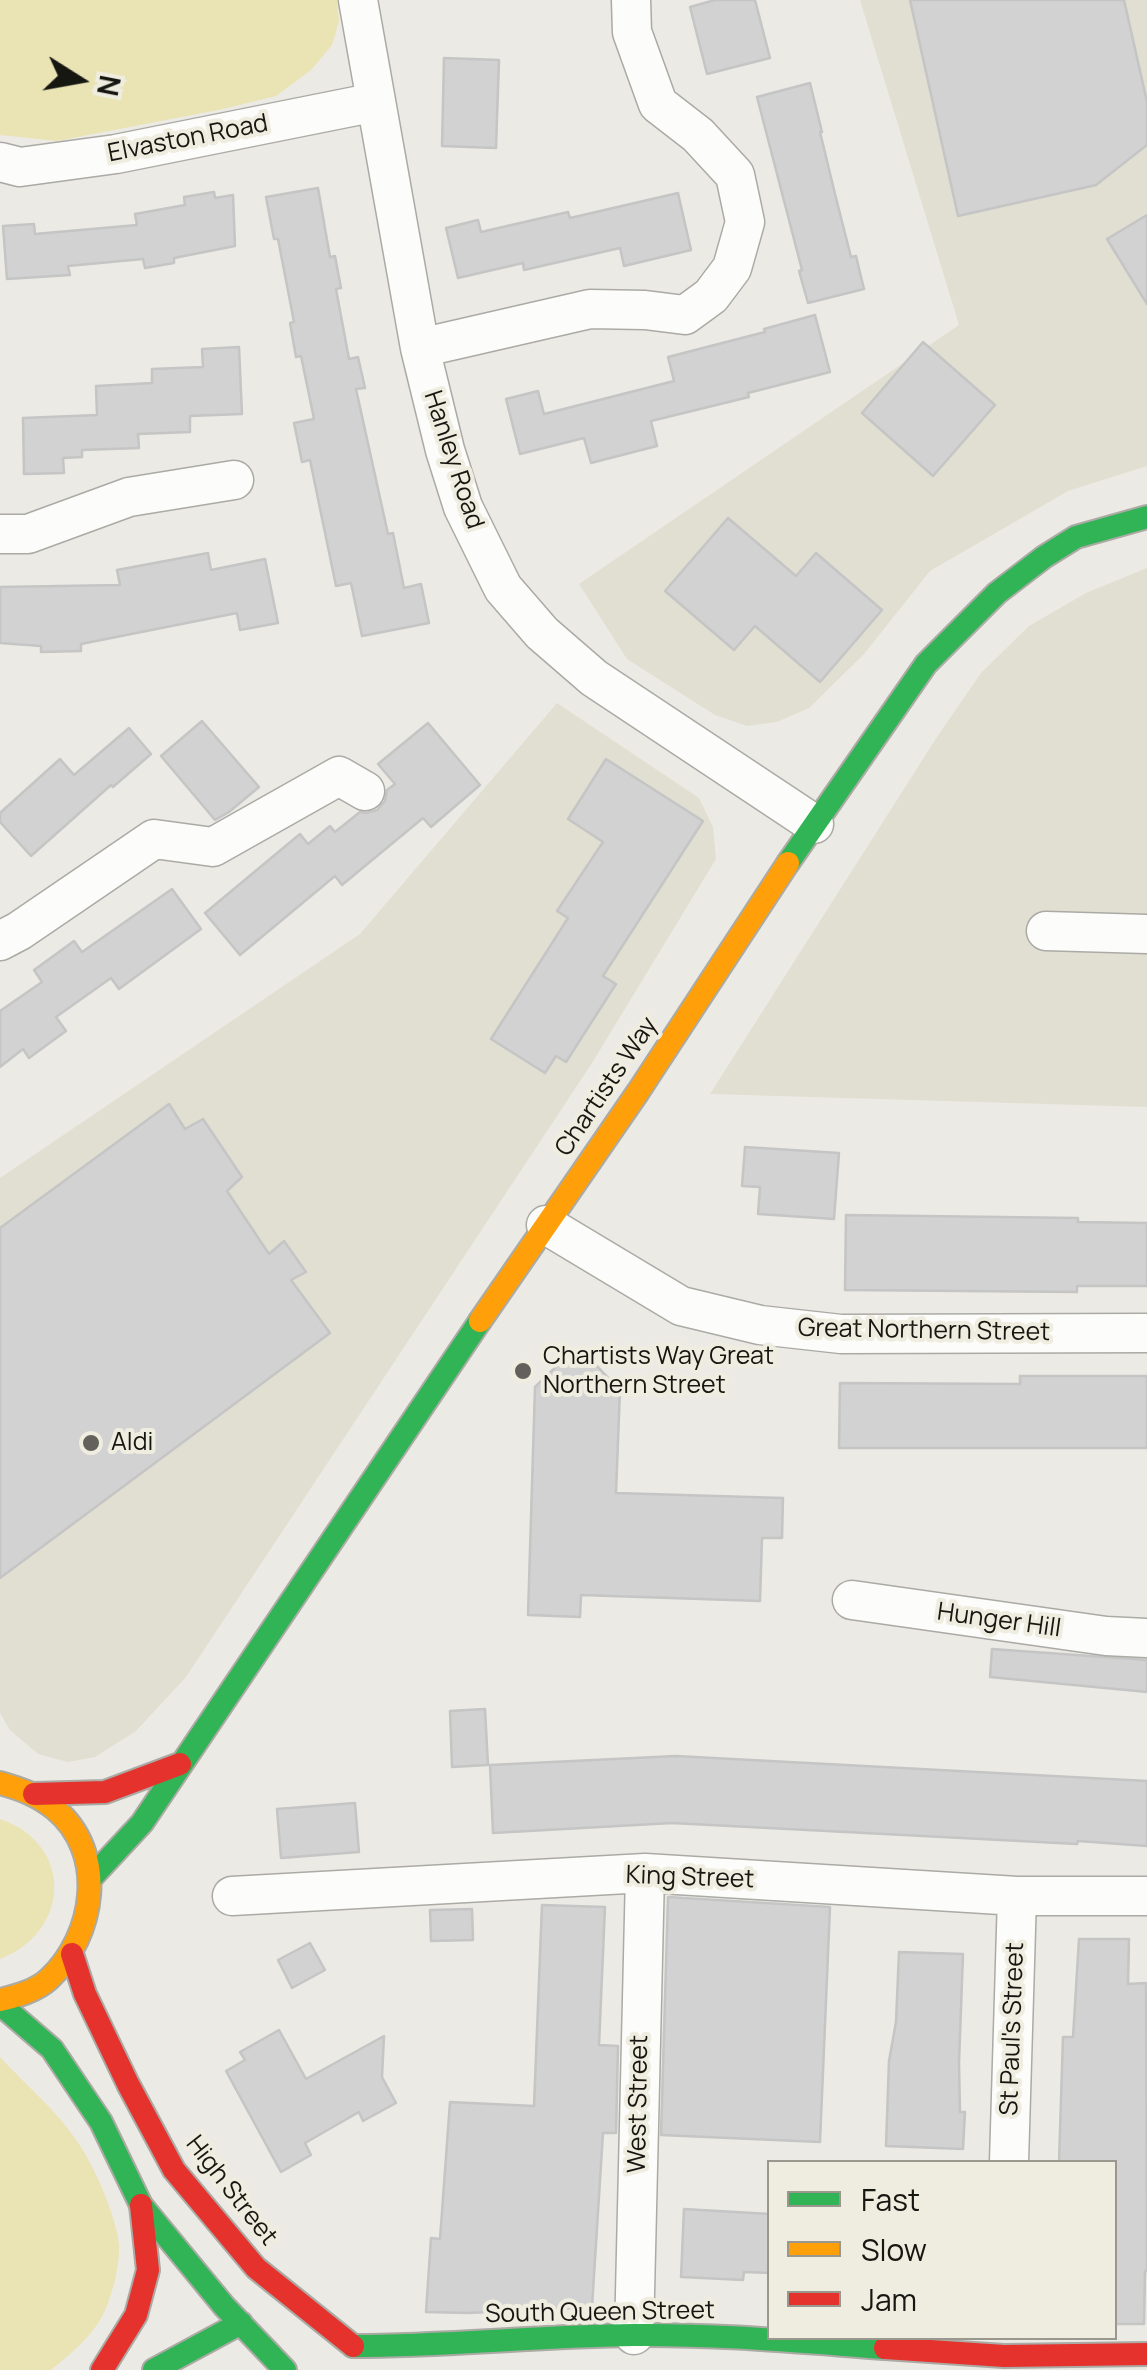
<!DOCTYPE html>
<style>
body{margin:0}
#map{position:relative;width:1147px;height:2370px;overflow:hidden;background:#eceae4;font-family:Manrope,sans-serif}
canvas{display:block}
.legend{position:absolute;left:767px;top:2160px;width:350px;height:180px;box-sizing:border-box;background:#efede0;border:2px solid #99978e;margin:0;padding:12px 18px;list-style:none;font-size:30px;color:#171712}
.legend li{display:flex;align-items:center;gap:20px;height:50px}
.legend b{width:50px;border:2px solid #99978e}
.north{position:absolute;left:30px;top:30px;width:100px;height:100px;-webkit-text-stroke:8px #efede0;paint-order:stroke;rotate:101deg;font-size:28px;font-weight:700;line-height:40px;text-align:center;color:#171712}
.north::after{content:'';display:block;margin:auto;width:35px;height:45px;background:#171712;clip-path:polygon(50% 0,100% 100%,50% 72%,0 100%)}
</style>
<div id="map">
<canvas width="1147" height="2370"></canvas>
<ul class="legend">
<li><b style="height:12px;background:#30b455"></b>Fast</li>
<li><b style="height:12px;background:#ff9f0a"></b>Slow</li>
<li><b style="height:12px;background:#e5322d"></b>Jam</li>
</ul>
<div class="north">N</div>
</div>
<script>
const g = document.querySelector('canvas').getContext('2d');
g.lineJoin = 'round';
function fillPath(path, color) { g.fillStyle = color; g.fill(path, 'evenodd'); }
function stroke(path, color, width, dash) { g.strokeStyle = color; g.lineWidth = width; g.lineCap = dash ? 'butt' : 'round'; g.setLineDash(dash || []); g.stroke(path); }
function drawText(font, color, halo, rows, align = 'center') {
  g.font = font + ' Manrope,sans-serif'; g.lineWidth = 8; g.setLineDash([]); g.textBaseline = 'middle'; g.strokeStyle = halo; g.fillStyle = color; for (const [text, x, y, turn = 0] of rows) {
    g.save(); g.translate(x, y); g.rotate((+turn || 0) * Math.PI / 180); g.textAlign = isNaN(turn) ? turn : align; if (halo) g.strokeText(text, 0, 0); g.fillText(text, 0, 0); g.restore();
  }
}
fillPath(new Path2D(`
 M860 0H1147V466L1068 491 930 571 864 654 809 708 777 722 747 726 715 715 627 659 579 584 959 325Z
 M1147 568V1107L710 1094 937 737 981 673 1029 626 1086 593Z
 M557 703 699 798 713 827 716 859 592 1063 186 1677 136 1731 95 1757 68 1762 38 1754 10 1730 0 1713V1178L360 934Z`), '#e1dfd1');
fillPath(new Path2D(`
 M0 0H337L339 21 332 45 311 70 276 96 223 109 57 141 0 135Z
 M0 1819C74 1844 71 1932 0 1959Z
 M0 2057C26 2085 58 2112 79 2144 94 2166 117 2218 119 2245 120 2266 111 2302 100 2320 89 2339 68 2356 51 2370H0Z`), '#eae3b4');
const building = new Path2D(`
 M715 0H755L770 58 707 74 690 7Z
 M910 0H1124L1147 102V145L1096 185 958 216Z
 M444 58 499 60 496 148 442 146Z
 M810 83 822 132H820L835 194 851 257 856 256 864 289 808 303 799 271 802 270 757 97Z
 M318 188 330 257 335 256 341 288 336 289 349 359 358 357 365 388 356 389 388 534 393 533 404 588 421 584 429 623 362 636 351 583 336 586 310 460 302 462 294 423 314 419 301 356 296 357 290 323 294 322 278 239H274L266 197Z
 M214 192 215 198 233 195 235 246 174 258V263L145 268 143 259 68 266 70 275 7 279 3 226 34 224 35 234 137 225 135 214 185 205 184 197Z
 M678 193 691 250 624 266 620 248 524 270 523 263 458 278 446 228 478 220 481 232 568 212 570 218Z
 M1147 215V304L1107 239Z
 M815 315 830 372 748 393 749 397 651 421 657 446 591 463 584 438 520 454 506 399 538 391 544 414 674 381 668 357 765 332 764 329Z
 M923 342 995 405 933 476 862 413Z
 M239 347 242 414 190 416V432L138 434 139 448 82 450V457L63 458 64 473 24 474 23 418 97 415 96 386 152 383V369L203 367 202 349Z
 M728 518 796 576 816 553 882 610 820 682 755 626 734 650 665 591Z
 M208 553 211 570 265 559 278 623 240 630 237 613 81 644V651L41 652V646L0 643V587L120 585 117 570Z
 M202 721 259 787 229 812 215 820 161 756Z
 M428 723 480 785 431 827 423 818 342 885 335 876 240 955 205 913 300 834 308 844 330 826 335 832 360 812 366 813 377 810 385 801 387 790 395 784 378 764Z
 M129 728 151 754 113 787 111 785 31 856 0 822V813L60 759 74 775Z
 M606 759 703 821 603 976 616 984 566 1062 556 1056 545 1073 491 1039 568 918 557 911 603 842 568 819Z
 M172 889 201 929 119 989 111 978 56 1017 66 1031 29 1058 23 1049 0 1067V1011L42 982 34 970 74 941 82 952Z
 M169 1104 185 1129 203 1119 242 1177 227 1191 269 1254 284 1241 306 1272 291 1280 330 1333 0 1578V1228Z
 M745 1147 839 1153 834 1219 758 1214 760 1187 742 1186Z
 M846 1215 1078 1218V1222L1147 1223V1286H1077V1292L845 1290Z
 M562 1361 593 1362 620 1390 616 1493 783 1498 782 1538H762L760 1601 581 1595 580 1617 528 1615 535 1387Z
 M1020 1376H1147V1448H839L840 1383 1020 1384Z
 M992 1649 1147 1660V1692L990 1677Z
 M485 1709 488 1765 452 1767 450 1711Z
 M676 1756 1147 1781V1846L1078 1841 1077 1844 672 1823 493 1833 490 1765Z
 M355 1803 359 1852 281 1858 277 1809Z
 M668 1897 830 1907 820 2142 661 2135Z
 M542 1905 605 1907 599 2045 618 2046 616 2133H603L592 2307 468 2313 426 2312 431 2238 440 2239 450 2102 534 2106Z
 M472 1909 473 1940 431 1941 430 1910Z
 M1079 1939H1129L1128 1984 1146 1983 1147 2271H1145L1144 2324H1114V2162H1059L1063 2037H1073Z
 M310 1943 325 1970 292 1988 278 1960Z
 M899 1952 963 1954 959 2063 960 2112H965L963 2149 886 2146 889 2061 896 2022Z
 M279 2030 306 2079 384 2036 382 2077 396 2103 363 2121 359 2112 305 2143 311 2155 281 2172 226 2071 245 2060 240 2052Z
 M684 2209 770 2214V2273L744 2272 743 2280 681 2277Z`);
fillPath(building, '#d1d2d1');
stroke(building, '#c4c5c4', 2.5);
const street = new Path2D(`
 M358 0 420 348 445 450 463 507 503 588 542 633 594 678 814 824
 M0 162 20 167 116 154 376 102
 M420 348 590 309 645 310 685 315 711 296 732 268 745 222 735 175 698 135 658 104 632 32 631 0
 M0 534H28L129 497 234 480
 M1046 931 1147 934
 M0 941 19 931 154 839 213 847 339 776 365 791
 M546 1225 681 1306 760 1325 841 1334 1147 1333
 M852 1600 1106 1636 1147 1638
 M232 1896 645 1873 1017 1896H1147
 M1009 2162 1017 1896
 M634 2335 645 1873`);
const fast = new Path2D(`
 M788 863 926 664 997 593 1044 557 1076 537 1147 517
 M91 1878 142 1823 480 1321
 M0 2004 52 2049 101 2122 141 2205 224 2306 285 2370
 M353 2346C447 2346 540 2336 634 2335 718 2334 802 2342 885 2348
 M154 2370 241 2323`);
const slow = new Path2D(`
 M480 1321 638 1092 788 863
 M0 1783C21 1789 38 1795 55 1809 108 1853 95 1936 49 1979 36 1991 17 1996 0 2000`);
const jam = new Path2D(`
 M34 1794 105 1792 180 1764
 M72 1954 85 1994 128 2084 174 2170 256 2268 353 2346
 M885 2348 1004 2356 1147 2354
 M102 2370 136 2315 148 2270 141 2205`);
stroke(street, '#abaaa5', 41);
stroke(fast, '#abaaa5', 26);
stroke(slow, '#abaaa5', 26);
stroke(jam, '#abaaa5', 26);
stroke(street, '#fcfcfb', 38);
stroke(fast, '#30b455', 22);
stroke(slow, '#ff9f0a', 22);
stroke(jam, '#e5322d', 22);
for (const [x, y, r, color] of [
 [523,1371,10,"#62615c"],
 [91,1443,10,"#62615c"]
]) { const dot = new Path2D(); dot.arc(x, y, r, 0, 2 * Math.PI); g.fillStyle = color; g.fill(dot); stroke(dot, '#efede0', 4); }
drawText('25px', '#171712', '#efede0', [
 ["Elvaston Road",188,139,-11],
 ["Hanley Road",453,460,72],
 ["Chartists Way",607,1087,-56],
 ["Great Northern Street",924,1331,1],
 ["Hunger Hill",999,1621,8],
 ["King Street",690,1878,2],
 ["St Paul's Street",1013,2029,-88],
 ["West Street",639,2104,-89],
 ["High Street",231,2191,52],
 ["South Queen Street",600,2313,-1]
]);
drawText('25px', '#171712', '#efede0', [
 ["Chartists Way Great",543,1357],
 ["Northern Street",543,1386],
 ["Aldi",111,1443]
], 'left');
</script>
